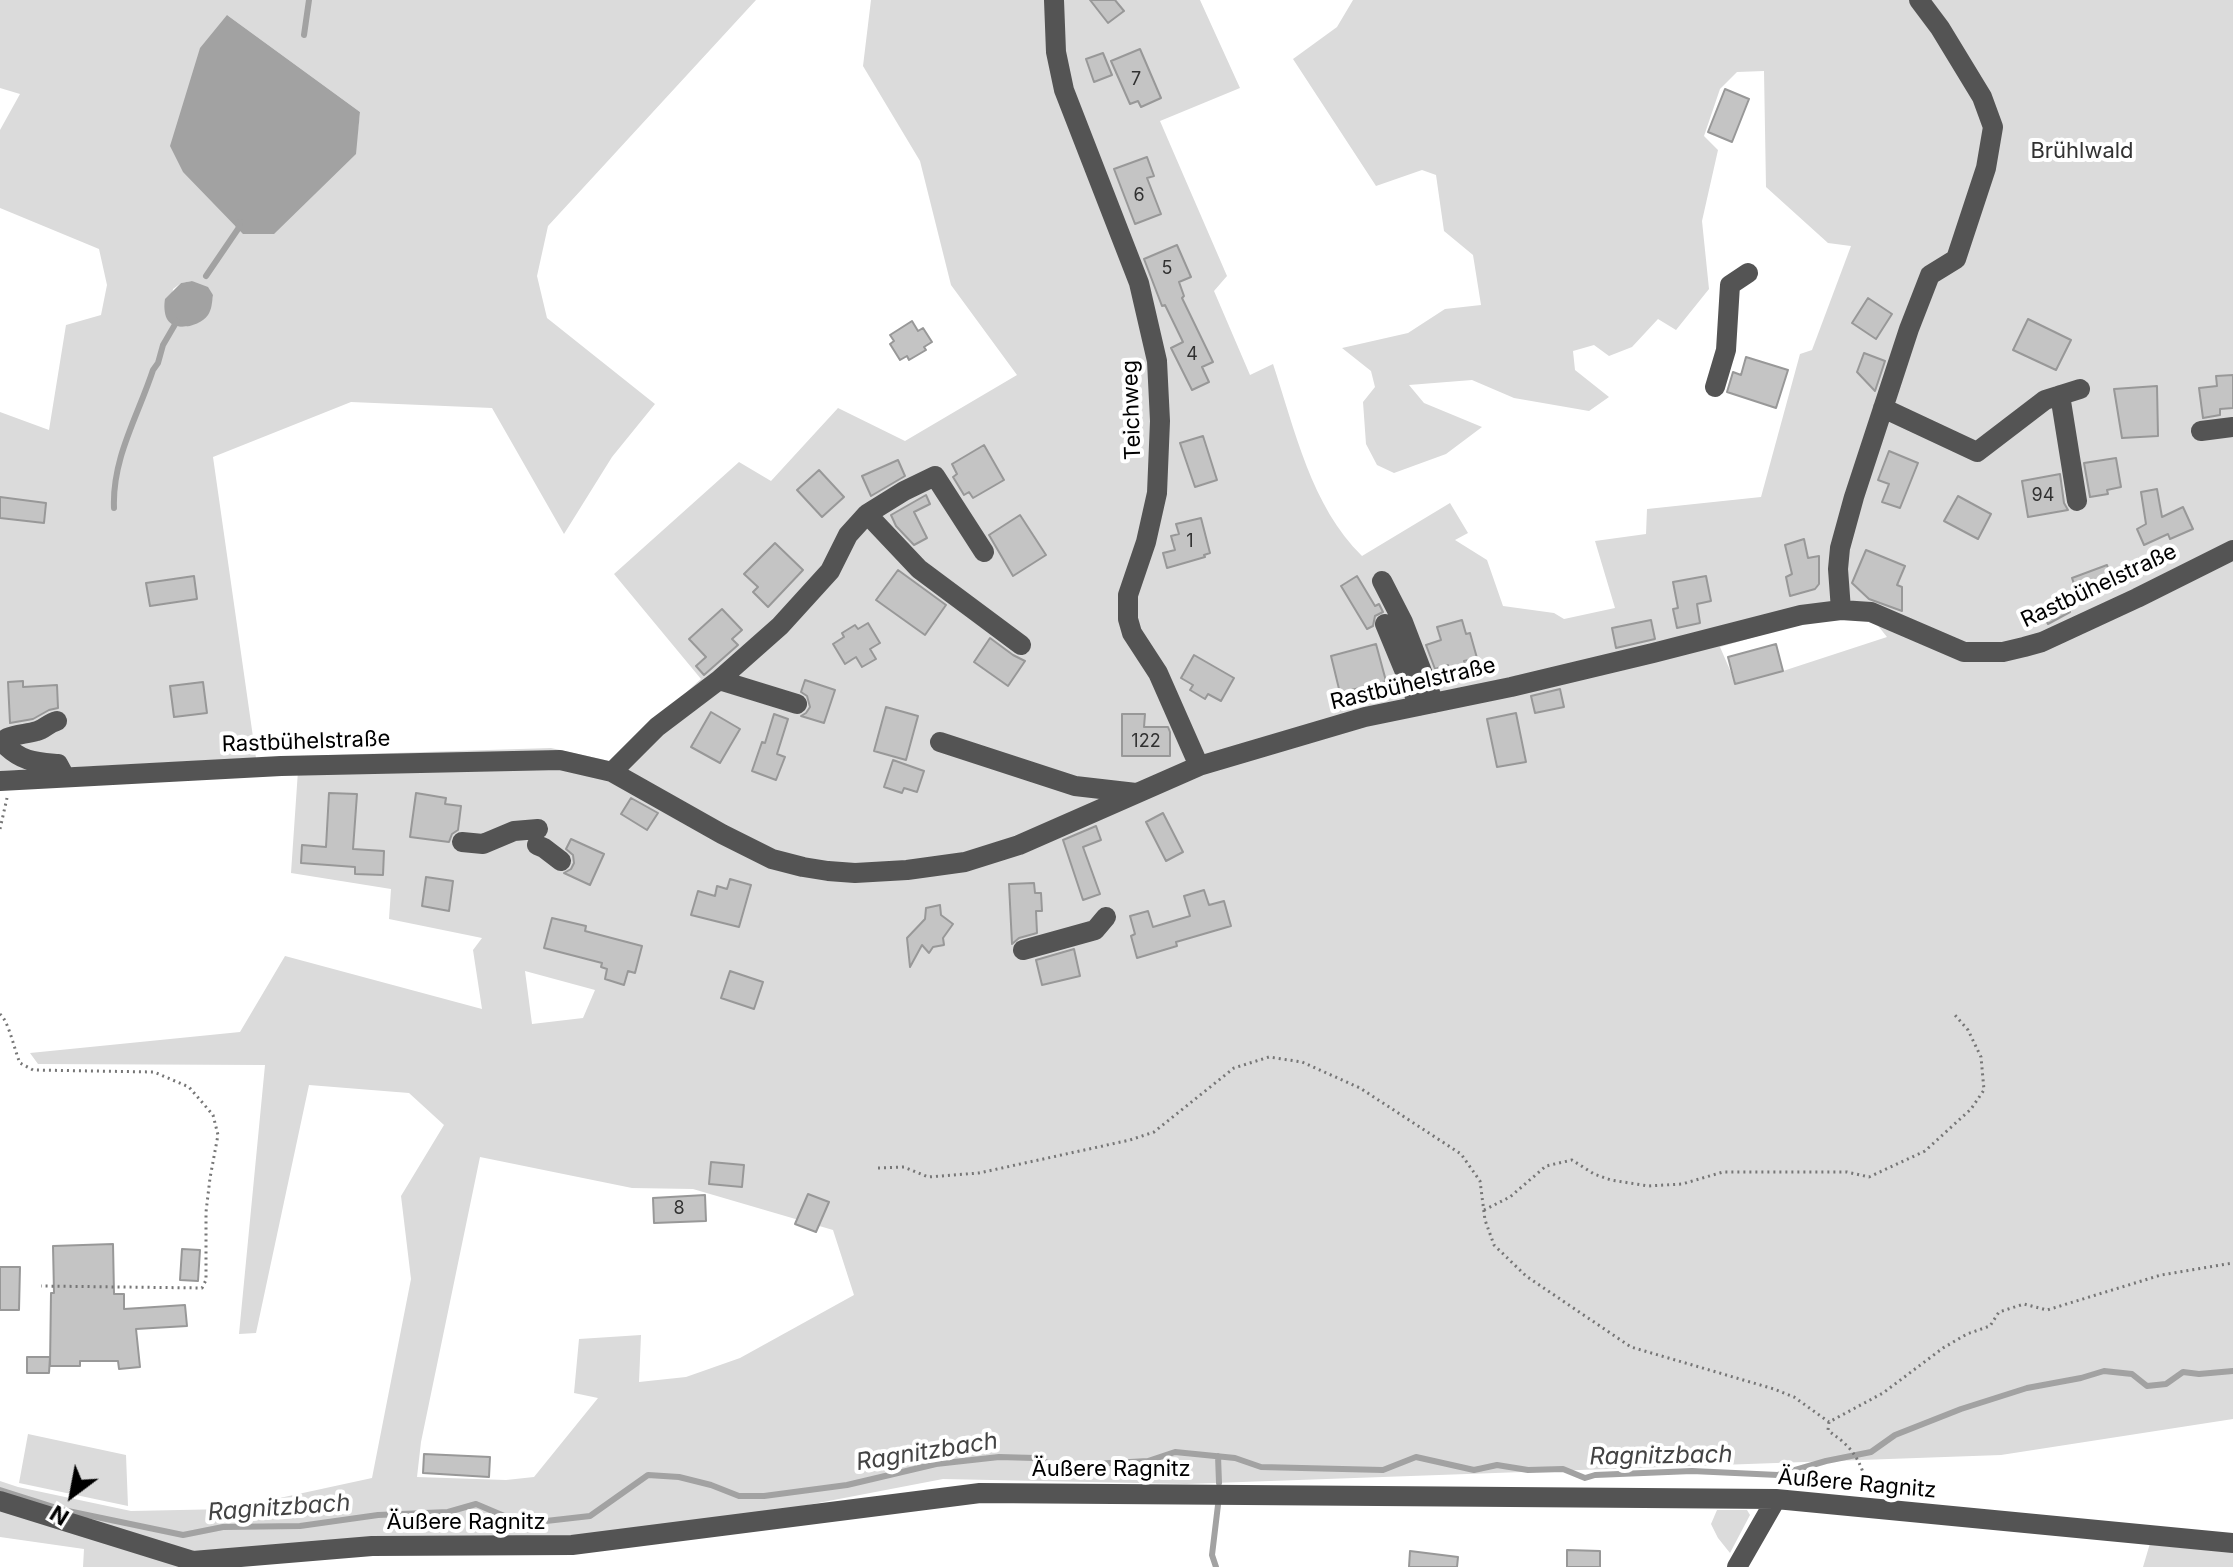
<!DOCTYPE html>
<meta charset="utf-8">
<style>
body{margin:0}
#map{position:relative;width:2233px;height:1567px;overflow:hidden;background:#fff;font-family:Inter,sans-serif}
canvas{display:block}
.north{position:absolute;left:32px;top:1455px;width:80px;height:80px;-webkit-text-stroke:6px #fff;paint-order:stroke;rotate:212deg;font-size:22px;font-weight:700;line-height:32px;text-align:center;color:#000}
.north::after{content:'';display:block;margin:auto;width:28px;height:36px;background:#000;clip-path:polygon(50% 0,100% 100%,50% 72%,0 100%)}
</style>
<div id="map">
<canvas width="2233" height="1567"></canvas>
<div class="north">N</div>
</div>
<script>
const g = document.querySelector('canvas').getContext('2d');
g.lineJoin = 'round';
function fillPath(path, color) { g.fillStyle = color; g.fill(path, 'evenodd'); }
function stroke(path, color, width, dash) { g.strokeStyle = color; g.lineWidth = width; g.lineCap = dash ? 'butt' : 'round'; g.setLineDash(dash || []); g.stroke(path); }
function drawText(font, color, halo, rows, align = 'center') {
  g.font = font + ' Inter,sans-serif'; g.lineWidth = 8; g.setLineDash([]); g.textBaseline = 'middle'; g.strokeStyle = halo; g.fillStyle = color; for (const [text, x, y, turn = 0] of rows) {
    g.save(); g.translate(x, y); g.rotate((+turn || 0) * Math.PI / 180); g.textAlign = isNaN(turn) ? turn : align; if (halo) g.strokeText(text, 0, 0); g.fillText(text, 0, 0); g.restore();
  }
}
fillPath(new Path2D(`
 M0 0H756L548 226 537 276 547 318 655 404 612 457 564 534 492 408 351 402 213 457 256 758 0 771V412L49 430 66 325 101 315 107 285 99 249 0 208V130L20 94 0 88ZM227 15 360 112 355 154ZM192 281 213 295 211 306 186 327 174 326 168 320 173 289 181 283Z
 M871 0H1200L1240 88 1160 121 1227 276 1214 291 1250 375 1273 364C1295 430 1311 506 1362 556L1450 503 1468 533 1455 540 1487 560 1503 606 1554 613 1564 619 1615 608 1595 541 1646 534 1647 509 1761 497 1800 354 1812 350 1851 246 1828 243 1766 187 1764 71 1737 72 1720 89 1704 136 1718 150 1702 221 1709 289 1676 330 1658 319 1632 347 1609 356 1594 345 1573 351 1575 370 1609 397 1589 411 1514 398 1472 380 1409 385 1424 403 1482 427 1446 454 1394 473 1377 465 1366 444 1363 402 1375 387 1371 371 1342 348 1408 333 1445 309 1481 305 1473 255 1444 231 1436 175 1422 170 1376 186 1293 59 1337 27 1353 0H2233V1419L2001 1455 1186 1484 943 1479 547 1555 356 1554 200 1567H83L84 1549 0 1537V1481L18 1487 131 1511 229 1509 372 1478 411 1279 401 1196 444 1125 409 1093 309 1085 256 1333 239 1334 265 1065 38 1064 30 1053 240 1032 285 956 482 1009 473 950 482 938 389 919 391 889 291 873 299 756 551 748 610 761 701 679 614 574 739 462 771 481 838 408 905 441 1017 375 951 285 920 161 863 66ZM1853 616 1875 622 1887 637 1783 671 1736 684 1720 647 1793 626ZM525 971 595 990 583 1018 532 1024ZM480 1157 632 1188 693 1189 833 1230 854 1295 740 1358 686 1377 639 1382 641 1335 579 1339 574 1393 598 1398 534 1477 506 1480 417 1477 421 1442Z
 M28 1434 126 1455 128 1506 19 1483Z
 M1717 1510H1747L1750 1515 1730 1553 1718 1538 1711 1524Z
 M2151 1540 2233 1548V1567H2143Z`), '#dbdbdb');
fillPath(new Path2D(`
 M227 15 360 112 356 154 274 234H243L183 172 170 146 200 48Z
 M192 281 208 287 213 295C212 302 212 309 208 315 200 326 175 333 167 319 164 313 164 305 165 299L181 283Z`), '#a2a2a2');
stroke(new Path2D(`
 M304 35 309 0
 M206 276 238 229 240 222
 M114 508C112 458 138 416 153 370L158 363 163 345 177 321
 M1218 1456 1219 1483
 M0 1490 63 1510 183 1535 223 1527 300 1526 378 1515 448 1512 476 1504 509 1518 546 1521 590 1516 648 1475 679 1477 711 1485 739 1496H764L847 1485 936 1464 999 1457 1035 1458 1056 1466 1148 1461 1175 1452 1235 1458 1261 1467 1383 1470 1416 1457 1474 1470 1497 1465 1528 1470 1563 1469 1585 1478 1595 1475 1692 1471 1778 1475 1826 1461 1871 1452 1895 1435 1961 1409 2027 1388 2081 1378 2104 1371 2132 1374 2147 1386 2166 1384 2183 1372 2199 1374 2233 1371
 M1216 1567 1212 1555 1218 1505`), '#a2a2a2', 6);
const building = new Path2D(`
 M1090 0H1115L1124 11 1108 23Z
 M1140 49 1161 98 1141 107 1138 101 1130 104 1111 61Z
 M1103 53 1112 75 1094 82 1086 59Z
 M1725 89 1749 99 1732 142 1708 132Z
 M1147 157 1154 176 1147 178 1161 214 1135 224 1114 169Z
 M1177 245 1191 277 1179 282 1184 296 1182 298 1213 362 1202 367 1209 382 1192 390 1171 348 1183 342 1165 305 1162 306 1144 259Z
 M1868 298 1892 314 1876 339 1852 323Z
 M2028 319 2071 340 2056 370 2013 350Z
 M912 321 918 331 923 328 932 342 924 347 926 350 909 360 907 356 900 360 890 344 894 341 890 335Z
 M1864 353 1885 361 1875 391 1857 372Z
 M1746 357 1788 370 1776 408 1727 392 1733 372 1741 375Z
 M2233 375V408L2220 409V415L2203 418 2199 388 2217 386 2216 376Z
 M2157 386 2158 436 2122 438 2114 389Z
 M1203 436 1217 480 1195 487 1180 443Z
 M984 445 1004 480 973 498 969 492 964 495 953 477 957 474 952 464Z
 M1889 451 1918 463 1900 508 1882 502 1889 484 1878 480Z
 M2116 458 2121 487 2107 490 2108 494 2090 497 2084 463Z
 M898 460 905 476 871 496 862 476Z
 M819 470 844 497 822 517 797 490Z
 M2060 474 2064 503 2068 510 2028 517 2022 481Z
 M2157 489 2162 517 2183 507 2193 529 2170 539 2168 534 2144 545 2137 529 2146 524 2141 492Z
 M926 495 930 504 914 512 927 538 914 545 896 526 891 515Z
 M1958 496 1991 514 1978 539 1944 521Z
 M0 497 46 503 44 523 0 518Z
 M1020 515 1046 555 1013 576 989 535Z
 M1201 518 1210 553 1204 555 1205 557 1167 568 1163 553 1175 550 1171 536 1179 534 1176 524Z
 M1804 539 1808 558 1819 556V584L1815 589 1790 596 1786 577 1792 574 1785 545Z
 M775 543 803 570 768 607 753 592 758 587 744 574Z
 M1866 550 1905 566 1897 585 1902 587V611L1869 599 1852 583Z
 M2107 565 2115 586 2079 599 2072 578Z
 M898 570 946 605 925 635 876 600Z
 M194 576 197 599 150 606 146 583Z
 M1357 576 1375 606 1379 604 1383 612 1375 616 1373 626 1367 629 1341 586Z
 M1706 576 1711 601 1697 604 1700 623 1677 628 1673 609 1678 608 1673 582Z
 M2064 600 2070 612 2048 624 2041 611Z
 M722 609 742 630 732 639 738 645 704 675 696 666 706 657 689 639Z
 M1462 620 1466 634 1470 633 1477 658 1464 661 1465 665 1449 670 1448 665 1435 669 1426 645 1441 640 1437 627Z
 M1651 620 1655 639 1616 648 1612 628Z
 M868 623 880 643 870 649 876 659 862 667 856 657 845 664 833 644 844 637 842 633 855 625 858 629Z
 M990 638 1013 655 1025 661 1008 686 974 662Z
 M1376 644 1386 681 1340 693 1331 656Z
 M1776 644 1783 671 1735 684 1728 657Z
 M1194 655 1234 678 1221 701 1208 694 1205 699 1190 690 1193 685 1181 678Z
 M805 680 835 690 824 723 801 716 806 713 810 707 807 696 801 692Z
 M23 681V687L57 685 58 708 49 710 33 719 10 723 8 682Z
 M203 682 207 713 174 717 170 686Z
 M1560 689 1564 707 1535 713 1531 696Z
 M886 707 918 716 906 760 874 751Z
 M711 712 740 729 720 763 691 747Z
 M1516 713 1526 762 1497 767 1487 719Z
 M774 714 788 719 777 754 785 757 776 780 752 771 762 742 765 743Z
 M1122 714H1145L1144 727H1168L1170 732V756H1122Z
 M893 760 924 771 917 792 904 788 902 793 884 787Z
 M329 793 357 794 353 849 384 851 383 875 355 874V867L301 863 302 845 326 847Z
 M416 793 446 798 445 804 461 806 458 830 452 834 449 842 410 837Z
 M631 798 658 813 647 830 621 814Z
 M1163 813 1183 852 1166 861 1146 822Z
 M1096 826 1101 840 1083 847 1100 894 1083 900 1063 840Z
 M571 839 604 854 590 885 564 873 571 869 574 863 573 855 566 849Z
 M426 877 453 881 449 911 422 906Z
 M730 879 751 885 739 927 691 915 698 891 715 896 717 886 727 889Z
 M1034 883 1035 893H1041L1042 911H1036L1037 933 1019 938 1012 944 1009 884Z
 M1204 890 1209 905 1224 901 1231 926 1176 942 1177 946 1137 958 1131 936 1135 934 1130 916 1148 911 1153 927 1190 916 1184 896Z
 M940 905 941 915 953 924 943 938 944 945 933 947 929 953 922 945 910 967 907 938 925 919 926 908Z
 M552 918 586 926 585 931 642 946 635 973 628 971 624 985 605 979 607 969 601 967 602 963 544 948Z
 M1074 949 1080 976 1042 985 1036 960Z
 M730 971 763 982 754 1009 721 998Z
 M711 1162 744 1165 742 1187 709 1184Z
 M808 1194 829 1202 816 1232 795 1224Z
 M705 1195 706 1221 654 1223 653 1198Z
 M113 1244 114 1294H124V1309L185 1305 187 1326 136 1329 140 1367 119 1369 118 1361H80V1366H50L51 1293H54L53 1246Z
 M182 1249 200 1250 198 1281 180 1280Z
 M0 1267H20L19 1310H0Z
 M27 1357H50L49 1373H27Z
 M424 1454 490 1457 489 1477 423 1473Z
 M1567 1550 1600 1551V1567H1567Z
 M1410 1551 1458 1557 1457 1567H1409Z`);
fillPath(building, '#c4c4c4');
stroke(building, '#989898', 2);
stroke(new Path2D(`
 M0 829 7 798
 M0 1014C9 1022 14 1049 20 1063L33 1070 154 1072 189 1087 213 1115 218 1135 210 1178 206 1212V1280L202 1288 41 1286
 M878 1168 904 1167 928 1177 979 1173 1130 1140 1154 1132 1234 1068 1269 1057 1302 1062 1360 1088 1461 1154 1480 1181 1485 1220 1494 1245 1526 1276 1631 1347 1774 1389 1794 1397 1829 1422
 M1484 1210 1510 1197 1546 1166 1572 1160 1594 1174 1611 1180 1648 1186 1682 1184 1723 1172H1847L1869 1177 1925 1151 1971 1109 1984 1090 1981 1057 1968 1030 1955 1015
 M1866 1488C1865 1471 1856 1453 1843 1442 1838 1437 1833 1435 1828 1430L1829 1422 1883 1393 1943 1348 1967 1334 1990 1326 1999 1312 2024 1304 2047 1310 2161 1275 2233 1263`), '#767676', 3, [2, 4]);
stroke(new Path2D(`
 M1054 0 1056 52 1064 90 1139 283 1157 361 1160 421 1157 493 1146 542 1128 595V619L1132 633 1158 673 1199 766
 M1715 387 1726 350 1730 285 1748 273
 M2060 395 2077 501
 M1883 408 1977 452 2045 400 2080 389
 M2201 431 2233 427
 M867 514 904 491 935 476 984 552
 M1382 581 1403 622 1434 703
 M1841 610 1838 569 1840 548 1854 497 1909 329 1930 275 1956 259 1986 168 1993 127 1982 97 1940 28 1919 0
 M1385 624 1419 706
 M719 680 797 704
 M57 721C48 723 45 729 37 731 27 734 17 734 7 738L4 744C22 762 35 762 58 764L65 777
 M940 742 1075 786 1136 793
 M612 772 657 727 719 680 780 626 830 571 848 535 867 514 919 569 1021 645
 M0 781 281 766 560 760 612 772 722 834 772 859 803 867 828 871 855 873 907 870 965 862 1019 845 1199 766 1365 717 1511 687 1653 653 1801 615 1841 610 1871 612 1964 652H2003L2024 647 2042 642 2137 598 2233 550
 M462 842 483 844 514 831 538 829
 M537 845 544 848 561 861
 M1023 950 1095 930 1106 917
 M0 1501 193 1561 372 1546 572 1545 980 1493 1776 1499 2233 1543
 M1737 1567 1776 1499`), '#545454', 20);
drawText('18px', '#313131', null, [
 ["7",1136,80],
 ["6",1139,196],
 ["5",1167,269],
 ["4",1192,355],
 ["94",2043,496],
 ["1",1190,542],
 ["122",1146,742],
 ["8",679,1209]
]);
drawText('22px', '#323232', '#fff', [
 ["Brühlwald",2082,151]
]);
drawText('22px', '#000', '#fff', [
 ["Teichweg",1132,410,-92],
 ["Rastbühelstraße",2099,586,-25],
 ["Rastbühelstraße",1413,684,-13],
 ["Rastbühelstraße",306,742,-2],
 ["Äußere Ragnitz",1111,1469],
 ["Äußere Ragnitz",1857,1484,5],
 ["Äußere Ragnitz",466,1522]
]);
drawText('italic 24px', '#434343', '#fff', [
 ["Ragnitzbach",927,1452,-9],
 ["Ragnitzbach",1661,1456,-1],
 ["Ragnitzbach",279,1508,-4]
]);
</script>
